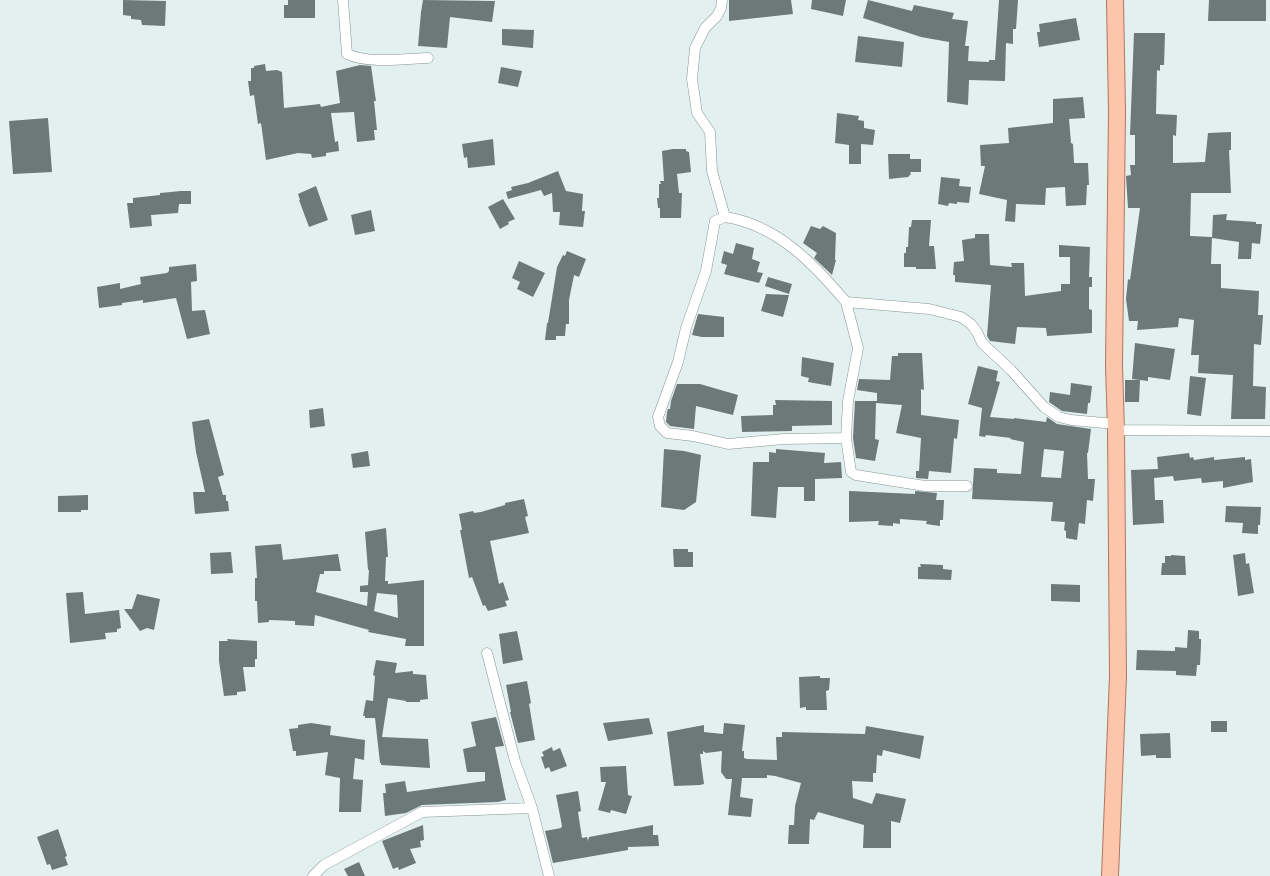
<!DOCTYPE html>
<style>
body{margin:0}
canvas{display:block;background:#e2f0ef}
</style>
<canvas width="1270" height="876"></canvas>
<script>
const g = document.querySelector('canvas').getContext('2d');
g.lineJoin = 'round';
function fillPath(path, color) { g.fillStyle = color; g.fill(path, 'evenodd'); }
function stroke(path, color, width, dash) { g.strokeStyle = color; g.lineWidth = width; g.lineCap = dash ? 'butt' : 'round'; g.setLineDash(dash || []); g.stroke(path); }
fillPath(new Path2D(`
 M123 0 166 1 165 26 142 25 141 20 131 19V16L123 15Z
 M288 0H315V18H284V5H288Z
 M423 0 495 1 492 22 450 17 447 48 418 46 421 12Z
 M729 0H791L793 14 729 21Z
 M812 0H846L843 16 811 9Z
 M868 0 912 11 914 5 954 13 952 19 968 21 965 46H969L968 61 989 62V60H995L999 0H1018L1016 29H1013V44L1006 43 1005 81 969 80 968 105 947 102 949 42 921 37 863 18Z
 M1209 0H1266V21H1208Z
 M1076 18 1080 40 1039 47 1037 32H1040L1039 24Z
 M502 29 534 30 533 48 502 45Z
 M1134 33H1165L1164 65H1160V71L1157 70 1156 114 1177 115 1176 136 1173 135V163L1205 162 1208 133 1231 132V150H1229L1231 193H1191L1190 236 1212 237 1211 264H1221V288L1259 291 1258 315H1263L1261 345 1254 344 1253 386 1266 387 1265 419H1231L1233 375 1198 373 1199 355H1191L1194 320 1179 318 1178 327 1137 330 1138 321H1129L1126 299 1128 279 1130 280 1140 208H1128L1126 176 1131 175 1130 165H1135V135H1130Z
 M858 36 904 42 902 67 855 62Z
 M265 64 266 71 277 70 282 72 284 108 320 104 321 107 340 103 336 71 360 65 371 66 376 101H374L377 130H374L375 140 357 142 354 112 331 113 335 142 338 141 339 151 326 153V156L312 158 311 154 298 153 266 160 261 123 258 124 254 95 250 96 248 81H251V68H254V66Z
 M501 67 522 71 518 87 498 83Z
 M1083 97 1085 118 1069 119 1071 143 1073 144 1074 163H1088L1089 185H1087L1086 205 1066 206 1065 187 1046 188 1045 205 1016 204 1015 222 1005 221 1007 200 979 194 985 166H981L980 145 1009 143 1008 128 1053 123V99Z
 M837 113 859 116 858 120 864 121V128L875 130 873 145 861 144V164H849V145L835 143Z
 M48 118 52 172 13 174 9 121Z
 M493 139 495 165 468 168 467 157 464 158 462 144Z
 M673 149H686V151L689 152 691 172 677 174 679 193H682L681 218H660V208H658L657 198H659V184H661L660 181H664L662 151Z
 M888 154H910V159H921V172H910L911 174 908 177 889 179Z
 M558 171 566 191 583 194 582 211H585L583 227 559 225 560 212H553L552 193 544 196 541 190 508 199 506 192 512 190 511 187 528 183Z
 M941 177 960 179 959 186 971 187 969 203 957 202V204L949 203 948 206 938 204Z
 M316 186 328 220 309 227 299 200H300L298 194Z
 M181 191H191V204H179L178 213 151 215 152 226 130 228 127 203H133V198L160 195V193Z
 M503 199 515 219 508 222 509 224 500 229 488 207Z
 M371 210 375 231 355 235 351 215Z
 M1227 214 1226 220 1256 222V224H1262L1260 244 1252 243 1251 259H1238L1239 242 1212 238 1213 215Z
 M912 220H931L929 246H934L936 269H916V267H904V253H906V247H908L909 227H911Z
 M811 226 820 229 823 226 836 233 835 260H836L832 275 814 258 817 253 803 243Z
 M975 234H989L990 265 1012 267 1011 263H1024L1025 296 1061 291V284H1070V257H1059V245L1090 247 1089 277H1092V287H1089V309L1092 310V333L1047 336 1046 328 1017 327 1015 344 990 341 987 336 991 285 955 282V275H953L954 262 964 261 962 240 975 238Z
 M736 243 754 248 752 259 760 262 757 272 763 273 759 283 724 274 727 265 721 263 724 251 733 254Z
 M567 251 586 259 579 277 574 275 569 300V324H566L565 336H556V340H545L547 323H548L557 267 563 255 565 256Z
 M519 261 545 273 533 297 517 289 520 282 512 278Z
 M196 264 197 281 191 282 192 311 205 310 210 334 187 339 176 298 143 303V300L122 303V305L99 308 97 287 120 283V289L141 284 140 277 167 273 169 271V267Z
 M768 277 792 284 789 294 765 286Z
 M766 294 789 295 783 317 761 311Z
 M698 314 724 317V337H702L692 335Z
 M1135 343 1175 349 1170 380 1148 377V381L1132 379Z
 M898 353H922L924 390 921 389V415L959 420 957 439 954 438 951 473 929 471 928 479 916 478V471H919L921 438 896 433 902 405 876 403 875 439 879 440 875 461 856 458 853 438 855 401H877V393L857 390 859 379 890 380 892 356H898Z
 M802 357 834 363 831 386 808 382 809 378 801 376Z
 M978 366 998 371 996 381 1000 382 990 417 1014 419V418L1046 422 1047 417 1057 424 1091 429 1088 453H1087L1088 479H1095L1093 501 1087 500 1085 524 1079 523 1077 540 1066 538V531L1064 530 1065 522 1051 521 1053 502 972 499 974 468 997 469V473L1021 474 1024 442 1010 439 1011 438 986 435 985 437 979 436 982 408 968 404ZM1044 449 1064 451 1061 478 1041 477Z
 M1190 376 1206 378 1201 416 1187 414Z
 M1125 380H1140L1139 402H1125Z
 M1071 383 1092 386 1090 403H1088L1087 414 1062 411 1049 402 1050 392 1070 395Z
 M677 384H700L738 395 733 415 696 406 694 429 670 426 666 422 667 412 668 409H670L671 401Z
 M775 400 832 401V425L792 426V431L742 432 741 416 773 415V405H776Z
 M323 408 325 426 310 428 309 410Z
 M209 419 224 475 218 477 223 495H226V501H228L229 511 195 514 193 492H205L196 452 192 422Z
 M664 449 684 451 701 455 696 502 684 510 661 507Z
 M776 449 825 453 824 463 841 462 842 478 815 479V501H804V487H778L776 518 751 516 753 462H769V452L776 453Z
 M368 451 370 466 353 468 351 454Z
 M1189 453 1190 458 1193 457 1194 460 1214 457V460L1245 457V460L1251 459 1253 482 1223 488V481L1202 483 1201 478 1174 481 1173 476 1154 478 1155 500H1163L1164 523 1133 525 1131 470 1158 469 1157 457Z
 M849 491 915 494V491L937 493 936 500H944L943 520H940V526L926 524 927 521 900 519V524L893 523V526L878 525 879 521 849 522Z
 M88 495V510H81V512H58V496Z
 M524 499 528 516 525 517 529 533 490 541 499 584 503 582 509 600 505 601 507 606 488 611 485 605 483 606 472 577 469 578 460 530H462L459 514 473 511 474 513 481 512 505 505V503Z
 M1226 506 1261 507 1260 525H1258V534L1242 533 1243 523 1225 522Z
 M386 528 388 557H386L385 581H388V584L424 580V646H405L406 639 368 632 369 630 315 615 314 626 295 625V621L269 620V622L258 623 257 601H255V578H257L255 546 281 544 283 560 338 554 341 571H324V574H320L316 592 367 606 368 592H360V586L368 585 369 570H368L365 532ZM377 593 397 595 398 618 374 611Z
 M673 549H688V552H693V567H674Z
 M231 552 233 573 211 574 210 553Z
 M1245 553 1246 564 1249 563 1254 593 1238 596 1233 555Z
 M1171 555 1185 556 1186 575H1161L1162 563H1165V556H1171Z
 M920 564 943 565V569L952 570 951 580 918 579V567H921Z
 M1051 584 1080 585V602L1051 601Z
 M83 592 85 614 119 610 121 628 117 629V632L105 633 106 639 70 643 66 593Z
 M137 594 160 599 154 630 147 628 140 631 124 609H132Z
 M1188 630 1199 631V639H1201V645L1200 665H1197L1196 676 1176 675V671L1136 670 1137 650 1175 651V647L1187 648Z
 M517 631 523 660 503 664 499 634Z
 M227 639 257 641V659H255V667H243L246 691 237 692V695L224 696 219 661V641H228Z
 M376 660 397 663 395 673 413 671V674L426 675 428 699 420 700V702H406V701L388 698 382 737 428 739 430 768 381 765V763H380L375 718H365V716H363L366 700 373 701 375 676 373 675Z
 M820 676V678H830L829 690 826 691 827 710H806V707L800 708 799 677Z
 M527 681 531 703 529 704 535 740 518 743 510 712H511L506 685Z
 M496 717 504 746 495 747 506 800 498 802 422 805 406 813 385 816 383 793H386L385 784 405 781 407 792 485 781V772H467L463 749 476 746 471 722Z
 M649 718 653 734 608 741 603 723Z
 M1211 721H1227V732H1211Z
 M311 723 331 726 330 735 365 740 364 760 355 758 353 779 363 780 361 812H339L340 778 325 775 328 752 296 756V751H293L289 729 298 728V725Z
 M724 723 745 725 742 751H744V758L747 759 777 760 776 737H782V732L865 734 866 726 924 736 920 759 883 750 882 756 877 755 876 773H873V782L852 781 853 798 872 804 876 793 906 799 900 823 891 821V848H863L864 825 818 812 814 820 810 819 809 844H788L789 825H794L795 806 801 783 775 776 767 775V778H742L740 797 753 799 751 817 728 815 732 779H726L721 772 722 751 706 753 703 751V754H700L704 784 700 785 674 786 667 732 704 725V732L723 734Z
 M1170 733 1171 758H1156V755L1141 756 1140 734Z
 M552 747 553 751 560 748 567 766 551 772 549 767 545 769 541 757 544 756 542 752Z
 M626 766 628 795 632 796 626 814 611 810 610 813 598 810 606 782H601L600 767Z
 M578 791 581 811 578 812 582 838 587 837 588 841 589 837 653 825V835H658L659 846 628 847V850L553 863 545 831 561 828 562 826 556 795Z
 M423 825 424 840 420 841 421 847 410 849 416 863 399 870 398 867 393 869 382 841Z
 M58 829 67 856 65 857 68 865 52 870 50 864 47 865 37 837Z
 M359 862 365 876H348L344 869Z`), '#6d7979');
const minor = new Path2D(`
 M343 0 347 54C368 64 404 59 428 58
 M722 0 721 8 717 16 705 28 695 48 692 79 697 113 710 132 712 171 725 217C777 225 813 263 846 302L929 309 961 317 971 324 977 332 982 343 1011 370 1044 407 1059 417 1071 420 1116 424
 M725 217 715 221 706 271 686 328 678 362 658 417 660 426 667 433 693 436 728 444 784 439 846 438
 M846 302 858 348 848 401 846 438 851 472 856 475 925 486H967
 M1116 430 1270 431
 M487 653 515 761 532 808 549 876
 M313 876 324 865 422 812 532 808`);
const primary = new Path2D(`
 M1110 876 1118 676 1116 430 1114 366 1117 111 1115 0`);
stroke(minor, '#879493', 11);
stroke(primary, '#b2765c', 18);
stroke(minor, '#fff', 10);
stroke(primary, '#fdc5ac', 16);
</script>
